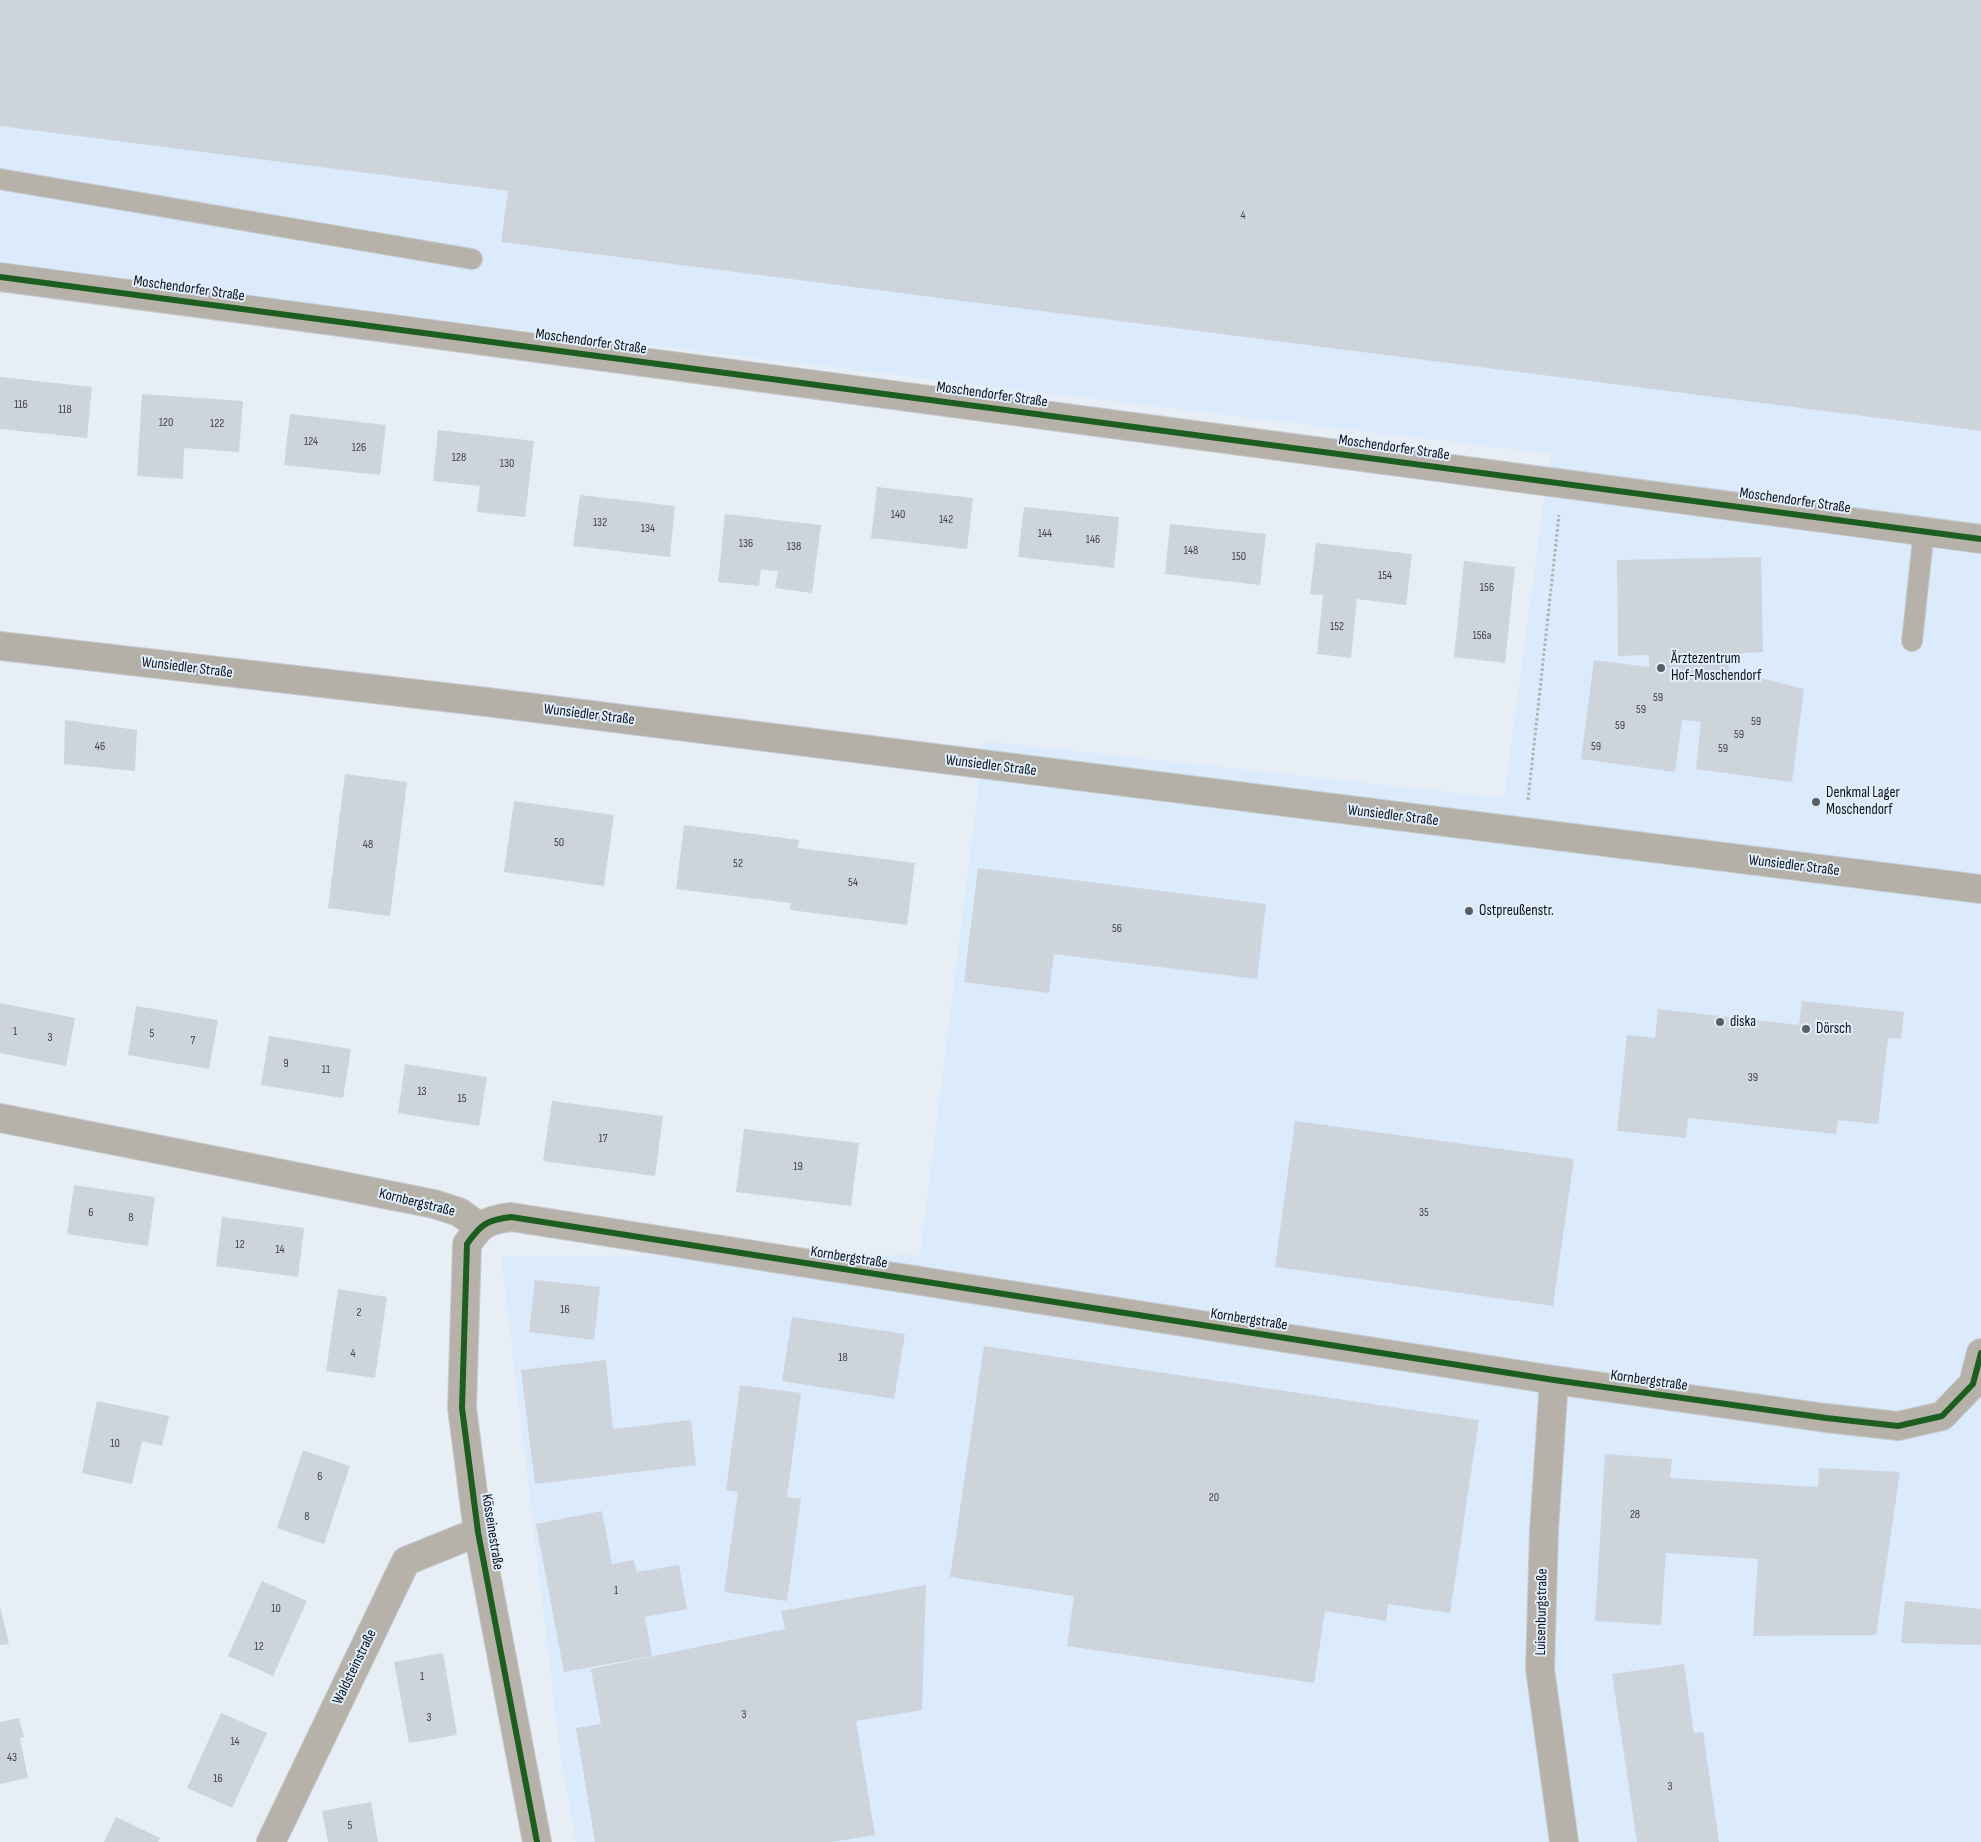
<!DOCTYPE html>
<meta charset="utf-8">
<style>
body{margin:0}
canvas{display:block;background:#e7eef6}
</style>
<canvas width="1981" height="1842"></canvas>
<script>
const g = document.querySelector('canvas').getContext('2d');
g.lineJoin = 'round';
function fillPath(path, color) { g.fillStyle = color; g.fill(path, 'evenodd'); }
function stroke(path, color, width, dash) { g.strokeStyle = color; g.lineWidth = width; g.lineCap = dash ? 'butt' : 'round'; g.setLineDash(dash || []); g.stroke(path); }
function drawText(font, color, halo, rows, align = 'center') {
  g.font = font + ' "Sofia Sans Condensed",sans-serif'; g.lineWidth = 4; g.setLineDash([]); g.textBaseline = 'middle'; g.strokeStyle = halo; g.fillStyle = color; for (const [text, x, y, turn = 0] of rows) {
    g.save(); g.translate(x, y); g.rotate((+turn || 0) * Math.PI / 180); g.textAlign = isNaN(turn) ? turn : align; if (halo) g.strokeText(text, 0, 0); g.fillText(text, 0, 0); g.restore();
  }
}
fillPath(new Path2D(`
 M0 0H1981V1842H576L561 1759 501 1256 920 1255 984 741 1504 798 1550 454 0 267Z`), '#dbebfb');
fillPath(new Path2D(`
 M0 0H1981V431L501 242 508 191 0 126Z
 M0 377 92 387 87 438 0 429Z
 M142 394 243 401 239 452 184 448 183 479 137 476Z
 M290 414 386 425 380 475 284 465Z
 M438 430 534 441 525 517 477 512 480 486 433 481Z
 M877 487 973 498 967 549 871 538Z
 M580 495 675 506 670 557 573 546Z
 M1024 507 1119 517 1114 568 1018 557Z
 M725 514 821 525 812 593 775 588 778 571 767 570 761 569 759 586 718 582Z
 M1170 524 1266 534 1260 585 1165 574Z
 M1316 543 1412 554 1406 605 1357 599 1351 658 1317 654 1323 595 1310 594Z
 M1761 557 1763 652 1729 654V670L1804 689 1792 782 1696 769 1701 722 1682 720 1675 772 1581 759 1594 660 1649 667V655L1618 656 1617 560Z
 M1464 561 1515 567 1505 663 1454 657Z
 M65 720 137 730 135 771 64 764Z
 M345 774 407 782 390 916 328 908Z
 M514 801 614 815 604 886 504 872Z
 M684 825 799 840 798 848 915 863 907 925 790 910 791 903 676 889Z
 M978 868 1266 904 1257 979 1054 954 1049 993 964 982Z
 M1802 1001 1904 1012 1901 1039 1888 1038 1878 1124 1838 1120 1836 1134 1688 1118 1686 1138 1617 1131 1627 1035 1655 1038 1658 1009 1799 1025Z
 M0 1003 75 1018 66 1066 0 1053Z
 M136 1006 218 1020 209 1069 128 1055Z
 M269 1036 351 1049 343 1098 261 1085Z
 M405 1064 487 1077 479 1126 398 1113Z
 M552 1101 663 1116 655 1176 543 1161Z
 M1295 1121 1574 1159 1553 1306 1275 1267Z
 M744 1129 859 1143 851 1206 736 1192Z
 M74 1185 155 1197 148 1246 67 1234Z
 M222 1217 304 1228 298 1277 216 1266Z
 M535 1280 600 1287 594 1340 529 1332Z
 M338 1289 387 1297 375 1378 326 1371Z
 M792 1317 905 1334 894 1399 782 1381Z
 M984 1346 1479 1420 1450 1613 1388 1604 1386 1621 1325 1611 1314 1683 1067 1646 1074 1596 950 1577Z
 M606 1360 613 1429 691 1420 696 1465 535 1484 521 1370Z
 M740 1385 801 1393 787 1497 801 1499 787 1601 724 1592 738 1492 726 1490Z
 M97 1401 169 1416 162 1446 142 1441 132 1484 82 1473Z
 M303 1450 350 1466 324 1544 277 1528Z
 M1605 1454 1672 1459 1670 1478 1818 1487 1819 1468 1900 1472 1876 1635 1753 1636 1758 1559 1666 1553 1661 1625 1595 1621Z
 M602 1511 612 1564 634 1560 637 1572 679 1565 687 1609 645 1617 652 1656 564 1672 536 1524Z
 M262 1581 307 1601 273 1676 228 1656Z
 M926 1585 922 1710 856 1721 875 1835 832 1842H595L576 1728 601 1724 591 1669 785 1629 781 1611Z
 M1905 1601 1981 1609V1645L1901 1643Z
 M0 1606 9 1644 0 1645Z
 M443 1653 457 1735 409 1743 394 1662Z
 M1684 1664 1694 1733 1703 1732 1719 1842H1637L1612 1674Z
 M221 1713 267 1733 232 1808 187 1788Z
 M19 1718 24 1737 20 1738 28 1778 0 1784V1722Z
 M371 1802 378 1842H328L322 1811Z
 M116 1817 160 1838 158 1842H104Z`), '#ced4db');
const service = new Path2D(`
 M0 179 472 259
 M1912 641 1924 530`);
const minor = new Path2D(`
 M0 277 1981 539
 M0 1118 434 1204 459 1212 480 1227
 M1554 1380 1544 1530 1540 1669 1564 1842
 M271 1842 406 1561 478 1532`);
const tertiary = new Path2D(`
 M537 1842 478 1532 462 1408 467 1244C481 1224 487 1220 511 1217L1554 1380 1826 1418 1898 1426 1942 1416 1973 1384 1981 1353`);
const secondary = new Path2D(`
 M0 646 487 702 1981 889`);
stroke(service, '#c6cbd1', 22);
stroke(minor, '#c6cbd1', 30);
stroke(tertiary, '#c6cbd1', 30);
stroke(secondary, '#c6cbd1', 30);
stroke(new Path2D(`
 M1528 800 1559 515`), '#b1b0ac', 3, [2.5, 2.5]);
stroke(service, '#b7b2a9', 20);
stroke(minor, '#b7b2a9', 28);
stroke(tertiary, '#b7b2a9', 28);
stroke(secondary, '#b5b0a7', 28);
stroke(new Path2D(`
 M0 277 1981 539
 M537 1842 478 1532 462 1408 467 1244C481 1224 487 1220 511 1217L1554 1380 1826 1418 1898 1426 1942 1416 1973 1384 1981 1353`), '#1b5e20', 6);
for (const [x, y, r, color] of [
 [1661,668,5,"#595f65"],
 [1816,802,5,"#595f65"],
 [1469,911,5,"#595f65"],
 [1720,1022,5,"#595f65"],
 [1806,1029,5,"#595f65"]
]) { const dot = new Path2D(); dot.arc(x, y, r, 0, 2 * Math.PI); g.fillStyle = color; g.fill(dot); stroke(dot, '#e1eefc', 2); }
drawText('12px', '#3e444a', null, [
 ["4",1243,216],
 ["116",21,405],
 ["118",65,410],
 ["120",166,423],
 ["122",217,424],
 ["124",311,442],
 ["126",359,448],
 ["128",459,458],
 ["130",507,464],
 ["140",898,515],
 ["142",946,520],
 ["132",600,523],
 ["134",648,529],
 ["144",1045,534],
 ["146",1093,540],
 ["136",746,544],
 ["138",794,547],
 ["148",1191,551],
 ["150",1239,557],
 ["154",1385,576],
 ["156",1487,588],
 ["152",1337,627],
 ["156a",1482,636],
 ["59",1658,698],
 ["59",1641,710],
 ["59",1756,722],
 ["59",1620,726],
 ["59",1739,735],
 ["46",100,747],
 ["59",1596,747],
 ["59",1723,749],
 ["50",559,843],
 ["48",368,845],
 ["52",738,864],
 ["54",853,883],
 ["56",1117,929],
 ["1",15,1032],
 ["5",152,1034],
 ["3",50,1038],
 ["7",193,1041],
 ["9",286,1064],
 ["11",326,1070],
 ["39",1753,1078],
 ["13",422,1092],
 ["15",462,1099],
 ["17",603,1139],
 ["19",798,1167],
 ["6",91,1213],
 ["35",1424,1213],
 ["8",131,1218],
 ["12",240,1245],
 ["14",280,1250],
 ["16",565,1310],
 ["2",359,1313],
 ["4",353,1354],
 ["18",843,1358],
 ["10",115,1444],
 ["6",320,1477],
 ["20",1214,1498],
 ["28",1635,1515],
 ["8",307,1517],
 ["1",616,1591],
 ["10",276,1609],
 ["12",259,1647],
 ["1",422,1677],
 ["3",744,1715],
 ["3",429,1718],
 ["14",235,1742],
 ["43",12,1758],
 ["16",218,1779],
 ["3",1670,1787],
 ["5",350,1826]
]);
drawText('15px', '#0c1217', '#e1eefc', [
 ["Moschendorfer Straße",189,289,8],
 ["Moschendorfer Straße",591,342,8],
 ["Moschendorfer Straße",992,395,8],
 ["Moschendorfer Straße",1394,448,8],
 ["Moschendorfer Straße",1795,501,8],
 ["Wunsiedler Straße",187,668,7],
 ["Wunsiedler Straße",589,715,7],
 ["Wunsiedler Straße",991,766,7],
 ["Wunsiedler Straße",1393,816,7],
 ["Wunsiedler Straße",1794,866,7],
 ["Kornbergstraße",417,1203,14],
 ["Kornbergstraße",849,1258,9],
 ["Kornbergstraße",1249,1320,9],
 ["Kornbergstraße",1649,1381,8],
 ["Kösseinestraße",492,1532,81],
 ["Luisenburgstraße",1542,1612,-89],
 ["Waldsteinstraße",355,1667,-64]
]);
drawText('15px', '#0c1217', '#e1eefc', [
 ["Ärztezentrum",1671,659],
 ["Hof-Moschendorf",1671,676],
 ["Denkmal Lager",1826,793],
 ["Moschendorf",1826,810],
 ["Ostpreußenstr.",1479,911],
 ["diska",1730,1022],
 ["Dörsch",1816,1029]
], 'left');
</script>
